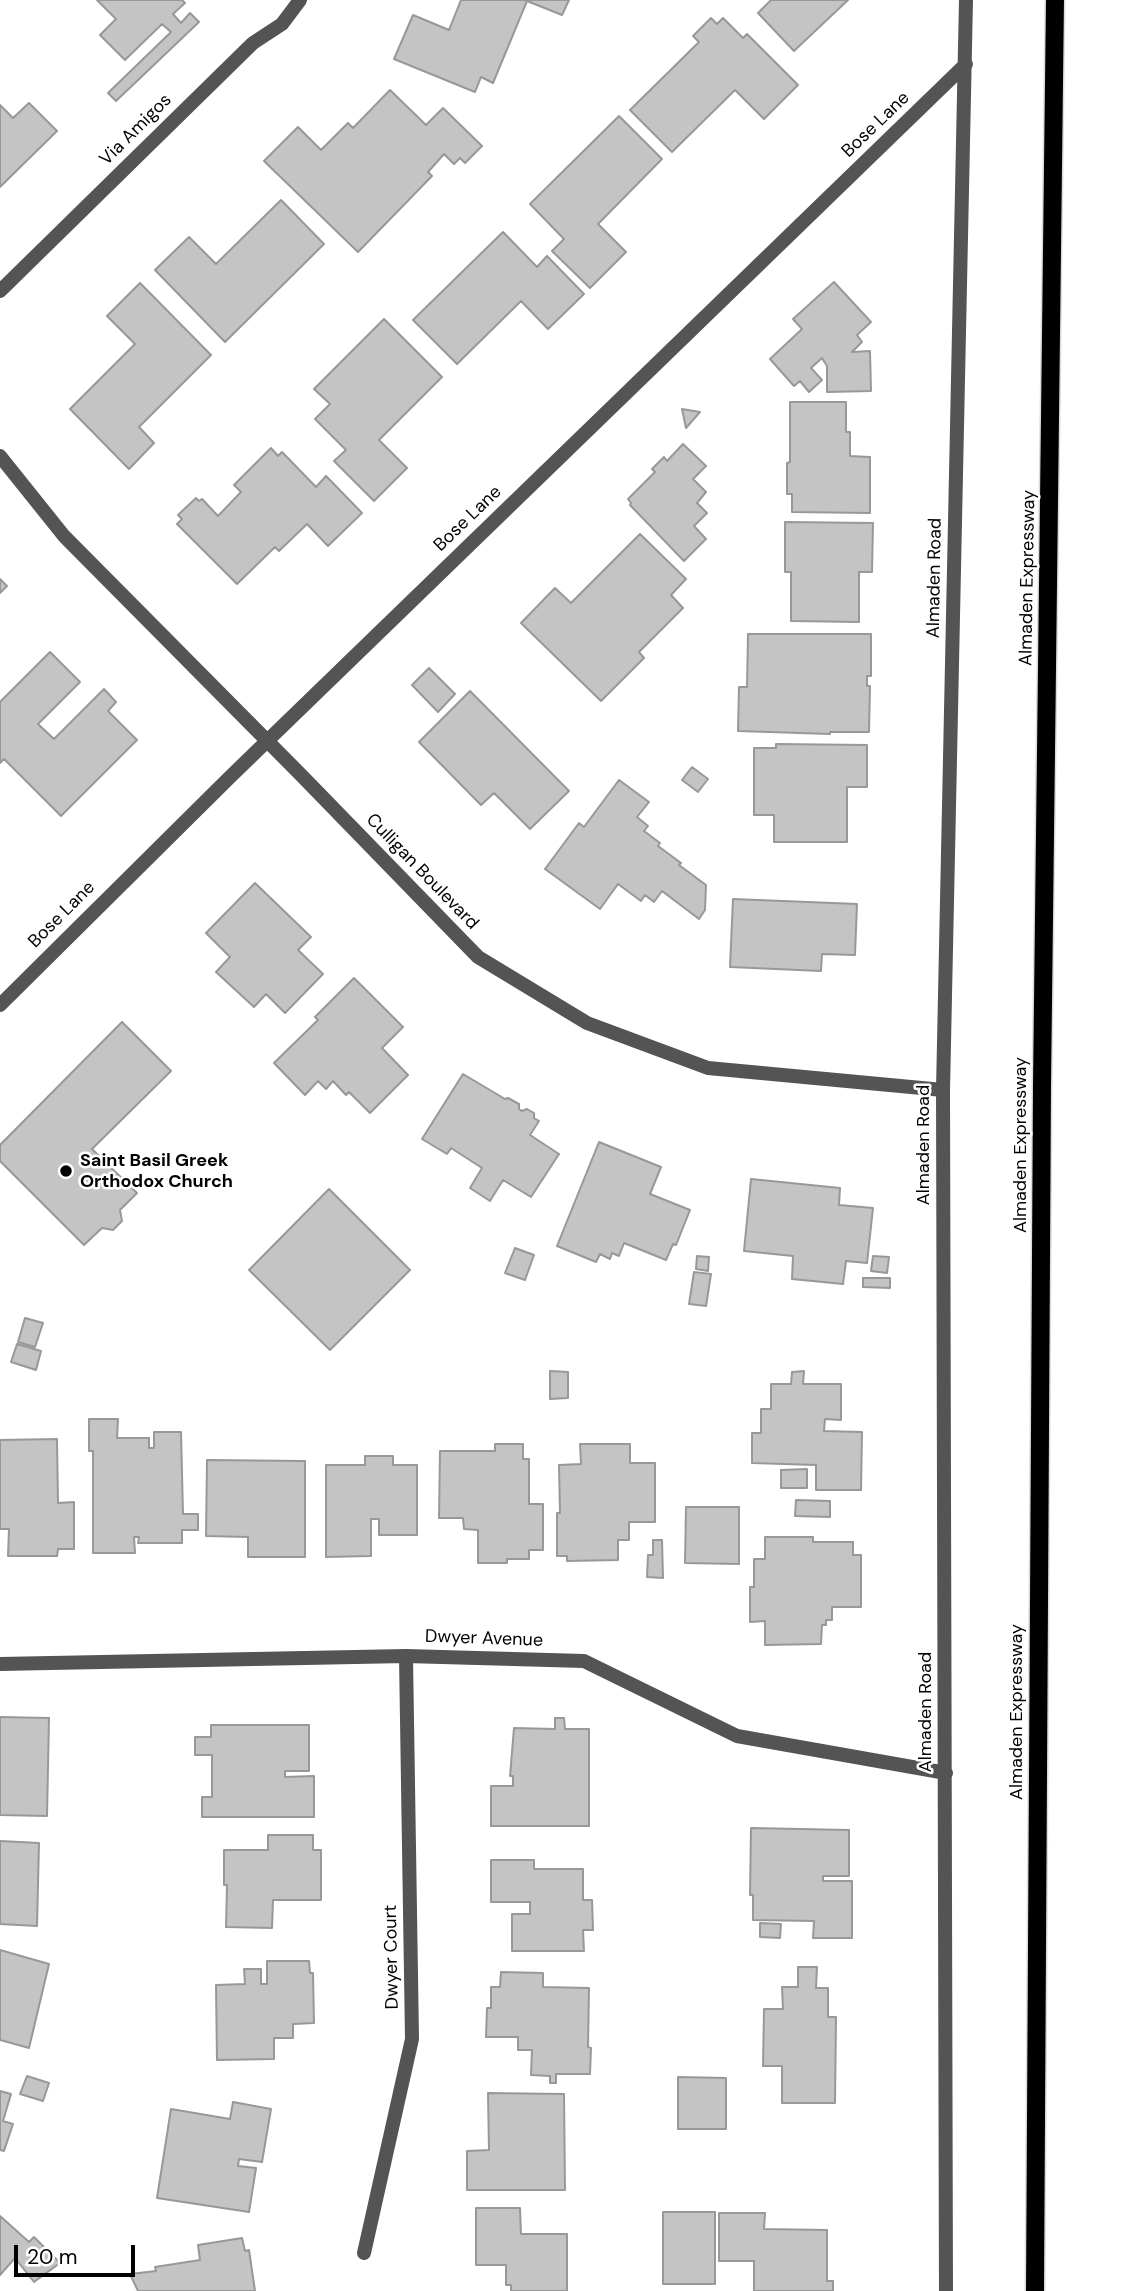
<!DOCTYPE html>
<style>
body{margin:0}
#map{position:relative;width:1138px;height:2291px;overflow:hidden;background:#fff;font-family:"DM Sans",sans-serif}
canvas{display:block}
.scale{position:absolute;left:14px;top:2245px;width:121px;height:32px;box-sizing:border-box;border:4px solid #000;border-top:0;padding-left:9px;font-size:21px;line-height:24px;white-space:nowrap;color:#000;-webkit-text-stroke:5px #fff;paint-order:stroke}
</style>
<div id="map">
<canvas width="1138" height="2291"></canvas>
<div class="scale">20 m</div>
</div>
<script>
const g = document.querySelector('canvas').getContext('2d');
g.lineJoin = 'round';
function fillPath(path, color) { g.fillStyle = color; g.fill(path, 'evenodd'); }
function stroke(path, color, width, dash) { g.strokeStyle = color; g.lineWidth = width; g.lineCap = dash ? 'butt' : 'round'; g.setLineDash(dash || []); g.stroke(path); }
function drawText(font, color, halo, rows, align = 'center') {
  g.font = font + ' "DM Sans",sans-serif'; g.lineWidth = 5; g.setLineDash([]); g.textBaseline = 'middle'; g.strokeStyle = halo; g.fillStyle = color; for (const [text, x, y, turn = 0] of rows) {
    g.save(); g.translate(x, y); g.rotate((+turn || 0) * Math.PI / 180); g.textAlign = isNaN(turn) ? turn : align; if (halo) g.strokeText(text, 0, 0); g.fillText(text, 0, 0); g.restore();
  }
}
const building = new Path2D(`
 M97 0H182L185 3 173 14 181 23 190 13 199 22 116 101 108 93 171 32 162 24 125 60 100 35 116 19Z
 M461 0H569L562 15 527 1 493 83 481 77 475 92 394 59 413 15 449 30Z
 M771 0H848L794 51 758 13Z
 M711 18 717 24 723 18 743 38 747 34 798 85 764 119 735 90 672 152 630 110 699 42 693 36Z
 M390 90 426 125 443 108 482 146 465 163 460 158 454 164 444 154 428 172 432 176 358 252 264 161 298 127 321 150 348 123 353 128Z
 M29 103 57 131 0 187V105L13 118Z
 M619 116 662 159 598 224 626 252 590 288 552 251 564 239 530 204Z
 M281 200 324 244 225 342 155 270 189 237 216 264Z
 M503 232 537 267 547 256 584 294 548 329 521 301 457 364 413 320Z
 M834 282 871 322 857 335 862 342 852 352 870 351 871 391 827 392V366L822 358 811 368 822 380 809 392 800 381 794 386 770 359 802 329 793 319Z
 M140 283 211 355 139 427 154 443 129 469 70 409 135 344 107 316Z
 M384 319 442 377 379 440 407 468 374 501 334 461 346 450 315 419 330 404 314 389Z
 M790 402H846V432H850V456L870 457V513L792 512V494H787V463L790 462Z
 M682 409 700 412 686 428Z
 M683 444 706 466 693 479 706 492 697 503 707 513 694 526 706 539 684 561 630 505 631 503 628 499 655 472 652 469 664 457 667 461Z
 M271 448 278 456 282 452 316 487 326 476 362 513 328 546 307 524 279 551 275 547 237 584 177 524 182 519 178 515 196 498 199 501 202 499 218 516 241 492 234 485Z
 M785 522 873 523 872 572H859V622L791 621V572H785Z
 M640 534 686 579 671 595 683 608 639 652 644 658 601 701 521 623 555 588 571 603Z
 M0 579 7 586 0 593Z
 M748 634H871V676H867V686H870L869 732H830V734L738 731 739 687H747Z
 M50 652 80 682 38 724 54 739 104 689 116 702 108 711 137 740 61 816 4 759 0 763V702Z
 M429 668 455 694 438 712 412 685Z
 M470 691 569 791 530 829 494 793 481 805 419 742Z
 M776 744 867 745V787H847V842H774V815H754V748H776Z
 M692 767 708 779 698 792 682 780Z
 M619 780 649 802 637 817 648 826 644 831 660 843 658 846 681 863 679 865 706 885 705 910 699 919 662 891 654 902 645 895 641 901 618 884 600 909 545 869 579 823 584 827Z
 M255 883 311 937 298 950 323 974 285 1013 266 994 254 1007 216 972 230 957 206 933Z
 M733 899 857 904 855 955 822 954 821 971 730 967Z
 M354 978 403 1027 382 1048 408 1075 370 1113 349 1092 346 1095 333 1081 326 1089 318 1081 305 1095 274 1063 318 1020 315 1017Z
 M122 1022 171 1071 92 1149 137 1193 120 1210 122 1221 113 1230 102 1228 84 1245 0 1161V1145Z
 M463 1074 505 1099 508 1098 519 1104V1109L522 1111 527 1109 534 1113V1118L539 1121 530 1135 559 1154 531 1197 503 1180 490 1201 470 1188 482 1168 451 1148 447 1154 422 1139Z
 M599 1142 661 1167 650 1194 690 1210 676 1245 673 1244 666 1260 624 1243 619 1256 612 1253 610 1259 600 1254 596 1262 557 1246Z
 M751 1179 840 1188 839 1205 873 1208 867 1263 846 1261 843 1284 792 1279 793 1256 744 1251Z
 M329 1189 410 1270 330 1350 249 1270Z
 M515 1248 534 1255 525 1280 505 1273Z
 M697 1256 709 1257 708 1271 696 1269Z
 M873 1256 889 1257 887 1273 871 1271Z
 M694 1272 711 1274 706 1306 689 1304Z
 M863 1278H890V1288L863 1287Z
 M25 1318 43 1323 35 1347 18 1342Z
 M17 1344 41 1351 36 1370 11 1362Z
 M550 1371 568 1372V1398L550 1399Z
 M804 1371 803 1384H841V1420L825 1419 824 1431 862 1432 861 1490H816V1465L752 1463V1433H761V1409H771V1384H791L792 1372Z
 M89 1419H118L117 1438H149V1448H154V1432H181L183 1514H198V1530H182V1543H138L139 1537H134L135 1553H93V1451H89Z
 M57 1439 58 1503 74 1502V1549H58L57 1556H8L9 1529H0V1440Z
 M495 1444H523V1459H529V1504H543V1550H529V1559H507V1563H478V1530L464 1529 463 1518H439L440 1451H495Z
 M580 1444H630V1463H655V1522H629V1540H618V1560L567 1561V1556H557V1513H560L559 1465 581 1464Z
 M365 1456H393V1465H417V1535H379V1519H371V1556L326 1557V1465H365Z
 M207 1460 305 1461V1557H248V1537L206 1536Z
 M807 1469V1488H781V1470Z
 M796 1500 830 1501V1517L795 1516Z
 M686 1507H739V1564L685 1563Z
 M765 1537H813V1542H853V1555H861V1607H832V1620H826V1625H822L821 1644 765 1645V1621L750 1622V1587H754V1559H765Z
 M653 1540H662L663 1578 647 1577 648 1555H653Z
 M0 1717 49 1718 47 1816 0 1815Z
 M555 1718H564L565 1729H589V1826H491V1786H513V1776H510L514 1728 555 1729Z
 M211 1725H309V1771H285V1777L314 1776V1817H202V1797H212V1755H195V1737H211Z
 M751 1828 849 1830V1876H823V1881H852V1938H813L814 1921 753 1920V1895H750Z
 M268 1835H313V1850H321V1900H273L272 1928 226 1927 227 1885H224V1850H268Z
 M0 1841 39 1843 37 1926 0 1924Z
 M491 1860H534V1869H583V1900H592L593 1930H583L584 1951H512V1914H530V1902H491Z
 M760 1923 781 1924 780 1938 760 1937Z
 M0 1950 49 1964 29 2048 0 2040Z
 M267 1961H309L310 1973H313L314 2023 293 2024V2038H274V2059L217 2060 216 1985 245 1984 244 1969H261V1984H267Z
 M798 1967H817L816 1988H828V2017H836L835 2103H782V2066H763L764 2009H783L782 1987H798Z
 M501 1972 543 1973V1987L589 1988 588 2047 591 2048 590 2074H556V2083H550V2076L531 2075 532 2050H518V2037H486L487 2008H491V1987H500Z
 M27 2076 49 2083 43 2101 20 2094Z
 M678 2077 726 2078V2129H678Z
 M0 2091 11 2094 3 2121 13 2124 4 2151 0 2150Z
 M488 2093 564 2094 565 2190H467V2151L489 2150Z
 M233 2102 271 2109 262 2162 239 2159 238 2166 256 2168 249 2212 157 2198 171 2109 230 2119Z
 M476 2208H520L521 2234H567V2291H511V2285H506V2265H476Z
 M663 2212H715V2284H663Z
 M719 2213H765L764 2229 827 2230V2281H833V2291H754V2261H719Z
 M0 2216 29 2242 34 2237 60 2263 34 2282 15 2258 0 2275Z
 M242 2238 245 2251 249 2250 255 2291H138L130 2274 156 2271 155 2267 200 2260 198 2245Z`);
fillPath(building, '#c4c4c4');
stroke(building, '#989898', 2);
const primary = new Path2D(`
 M1035 2291 1042 1084 1055 0`);
stroke(primary, '#dbdbdb', 21);
stroke(new Path2D(`
 M0 291 253 43 282 24 300 0
 M0 456 64 536 303 777 478 957 587 1023 708 1068 943 1090
 M0 1005 231 776 966 64
 M0 1664 406 1656 584 1661 737 1736 946 1773
 M364 2253 412 2039 406 1656
 M946 2291 943 1090 966 0`), '#545454', 14);
stroke(primary, '#000', 18);
for (const [x, y, r, color] of [
 [66,1171,7,"#000"]
]) { const dot = new Path2D(); dot.arc(x, y, r, 0, 2 * Math.PI); g.fillStyle = color; g.fill(dot); stroke(dot, '#fff', 2.5); }
drawText('18px', '#000', '#fff', [
 ["Bose Lane",876,125,-44],
 ["Via Amigos",136,130,-45],
 ["Bose Lane",468,519,-44],
 ["Almaden Road",935,578,-89],
 ["Almaden Expressway",1028,578,-89],
 ["Culligan Boulevard",422,872,46],
 ["Bose Lane",62,915,-45],
 ["Almaden Road",924,1145,-90],
 ["Almaden Expressway",1021,1145,-90],
 ["Dwyer Avenue",484,1639,2],
 ["Almaden Road",926,1712,-90],
 ["Almaden Expressway",1017,1712,-90],
 ["Dwyer Court",392,1957,-91]
]);
drawText('bold 18px', '#000', '#fff', [
 ["Saint Basil Greek",80,1161],
 ["Orthodox Church",80,1182]
], 'left');
</script>
